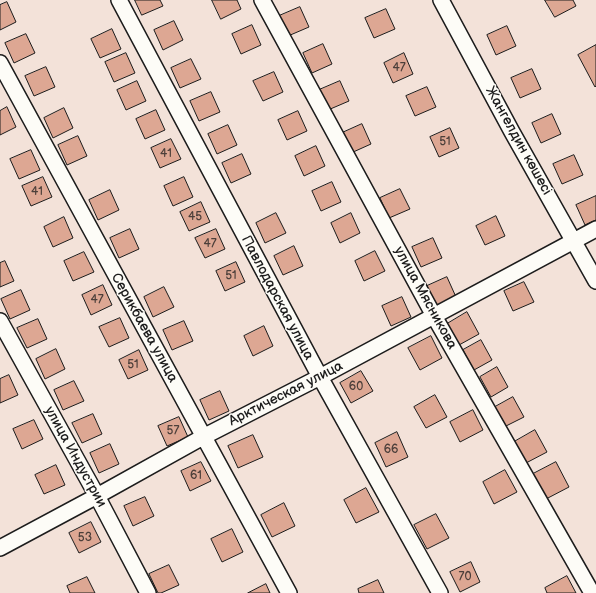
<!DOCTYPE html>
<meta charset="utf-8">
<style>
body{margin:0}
canvas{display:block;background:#f3e2d9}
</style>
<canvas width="596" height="593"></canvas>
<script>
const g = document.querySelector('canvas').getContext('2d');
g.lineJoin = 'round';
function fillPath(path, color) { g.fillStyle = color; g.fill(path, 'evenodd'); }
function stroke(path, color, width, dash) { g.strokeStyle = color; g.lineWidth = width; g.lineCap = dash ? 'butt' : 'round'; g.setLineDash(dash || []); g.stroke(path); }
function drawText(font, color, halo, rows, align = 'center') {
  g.font = font + ' "Balsamiq Sans",sans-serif'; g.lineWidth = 3; g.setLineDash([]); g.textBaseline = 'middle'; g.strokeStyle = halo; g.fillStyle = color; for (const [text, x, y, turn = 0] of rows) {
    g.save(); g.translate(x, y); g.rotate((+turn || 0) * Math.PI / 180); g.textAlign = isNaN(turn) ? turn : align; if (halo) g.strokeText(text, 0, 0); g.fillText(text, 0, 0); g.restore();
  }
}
const building = new Path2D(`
 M135 0H160L163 6 142 15Z
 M212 0H237L241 9 221 19Z
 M545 0H573L576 6 555 17Z
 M7 2 16 22 0 30V5Z
 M300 7 309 27 288 36 279 16Z
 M386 9 395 29 374 38 365 18Z
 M174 21 183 40 163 50 154 30Z
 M252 25 261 45 241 54 232 34Z
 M507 26 516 46 496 55 487 35Z
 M112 29 121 49 100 58 91 39Z
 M26 34 35 53 14 63 5 43Z
 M323 44 332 64 312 73 303 53Z
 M596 45V86L595 87 578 55Z
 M126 53 135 73 114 82 105 62Z
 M404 53 413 74 393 83 384 63Z
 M191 59 201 79 180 88 171 68Z
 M46 67 55 87 34 96 25 76Z
 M532 69 541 89 520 98 511 78Z
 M274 72 283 92 263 101 253 81Z
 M137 81 146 101 126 110 117 90Z
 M340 81 349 101 328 110 319 90Z
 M427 87 436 107 415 116 406 96Z
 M211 92 220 112 199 121 190 101Z
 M7 107 16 127 0 135V111Z
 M64 108 73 128 53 138 44 118Z
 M156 110 165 130 145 139 136 119Z
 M298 111 307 131 287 140 278 120Z
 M552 114 561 134 541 143 532 123Z
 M362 124 371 144 351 153 342 133Z
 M228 125 237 145 217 154 208 134Z
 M450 128 459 148 439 157 430 137Z
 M78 136 87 156 67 165 58 145Z
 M171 139 181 159 160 168 151 148Z
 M316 146 325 166 304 176 295 156Z
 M31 150 40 170 19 179 10 159Z
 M242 154 251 174 231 183 222 163Z
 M574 155 583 175 562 184 553 164Z
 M43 177 52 197 31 206 22 186Z
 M184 177 193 197 173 206 164 186Z
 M332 182 341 202 321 211 312 191Z
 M400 189 410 209 389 218 380 198Z
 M110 190 119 210 98 220 89 200Z
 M596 196V220L585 225 576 205Z
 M201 202 210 222 189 231 180 212Z
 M276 213 286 233 265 243 256 223Z
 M351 213 360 233 340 243 331 223Z
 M496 216 505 236 485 245 476 226Z
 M64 217 73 238 53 247 44 227Z
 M130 229 139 249 119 258 110 238Z
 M216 229 225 249 205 258 195 238Z
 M433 238 442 258 421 267 412 247Z
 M294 246 303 266 283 275 274 256Z
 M375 251 385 271 364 281 355 261Z
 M84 252 94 272 73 281 64 261Z
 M5 261 14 281 0 287V263Z
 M236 262 245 282 225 291 216 271Z
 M447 277 456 297 436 306 427 286Z
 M524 282 534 302 513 311 504 291Z
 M103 285 112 305 91 315 82 295Z
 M164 287 174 307 153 317 144 297Z
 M21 290 30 310 10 319 1 299Z
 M402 297 411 317 391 326 382 306Z
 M467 312 479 334 459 345 447 324Z
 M120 318 129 338 109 347 99 327Z
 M38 319 47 339 27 348 17 328Z
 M184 321 193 341 172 350 163 330Z
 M264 326 273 346 253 356 244 336Z
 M431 336 442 358 420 370 408 348Z
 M481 340 492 360 474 370 463 350Z
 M56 349 65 369 45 379 36 359Z
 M139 350 148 370 128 379 119 360Z
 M497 367 508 387 491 397 480 377Z
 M361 371 373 391 351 403 340 383Z
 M9 375 18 395 0 403V379Z
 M74 381 84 401 63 410 54 390Z
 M220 391 229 411 209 420 200 400Z
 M435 395 447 417 426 428 414 407Z
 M513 397 524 417 506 426 495 407Z
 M473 410 483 430 460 442 450 422Z
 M93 414 102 434 82 443 72 423Z
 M179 417 188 437 167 446 158 426Z
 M34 420 43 439 22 449 13 429Z
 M535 430 547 452 526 463 514 442Z
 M397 432 408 457 386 467 375 443Z
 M253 435 263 457 238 468 228 446Z
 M110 444 119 464 99 473 90 453Z
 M201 462 211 481 190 491 181 471Z
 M556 462 569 487 546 499 533 474Z
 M56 465 65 485 44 494 35 475Z
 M505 470 517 492 494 504 483 482Z
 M366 488 379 512 356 523 344 500Z
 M145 497 154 516 133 526 124 506Z
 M284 503 295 526 272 537 261 515Z
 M436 514 449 538 427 549 414 525Z
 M91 522 101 542 79 553 69 533Z
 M232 529 243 552 222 562 211 539Z
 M471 562 480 582 460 592 450 572Z
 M169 565 179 585 161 593H158L149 574Z
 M567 576 576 593H547L545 588Z
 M87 577 95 593H70L67 586Z
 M378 580 384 593H359L358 589Z
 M266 584 270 593H248Z`);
fillPath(building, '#dda793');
stroke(building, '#1c1c1c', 1);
const minor = new Path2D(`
 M119 0 320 377 440 593
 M262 0 434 316 592 593
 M441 0 512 132 596 281
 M0 63 289 593
 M0 321 97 496 148 593
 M0 548 97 496 203 437 320 377 596 229`);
stroke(minor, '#1c1c1c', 18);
stroke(minor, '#fdfcf7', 15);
drawText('12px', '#4c3f3a', null, [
 ["47",399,68],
 ["51",445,142],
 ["41",166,154],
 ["41",37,192],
 ["45",195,217],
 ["47",210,244],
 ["51",231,276],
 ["47",97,300],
 ["51",133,365],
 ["60",356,387],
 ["57",173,431],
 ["66",391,450],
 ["61",196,476],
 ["53",85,538],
 ["70",465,577]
]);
drawText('14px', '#1c1c1c', '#fdfcf7', [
 ["Жангелдин көшесі",518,141,61],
 ["Павлодарская улица",277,298,62],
 ["улица Мясникова",425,298,61],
 ["Серикбаева улица",144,328,61],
 ["Арктическая улица",286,394,-27],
 ["улица Индустрии",75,457,61]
]);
</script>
